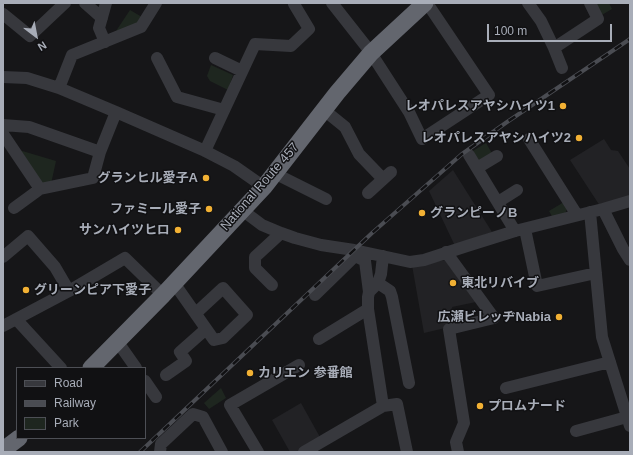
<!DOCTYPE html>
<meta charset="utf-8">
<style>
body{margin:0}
#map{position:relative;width:633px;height:455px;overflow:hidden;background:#161618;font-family:Arial,sans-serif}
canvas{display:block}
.frame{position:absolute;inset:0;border:4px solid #a8adb8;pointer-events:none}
.legend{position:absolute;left:16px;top:367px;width:130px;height:72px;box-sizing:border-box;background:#111113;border:1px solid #4d4f55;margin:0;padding:5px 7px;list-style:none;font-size:12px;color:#a8adb8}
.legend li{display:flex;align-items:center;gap:8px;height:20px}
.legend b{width:20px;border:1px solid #4d4f55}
.north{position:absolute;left:16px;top:16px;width:40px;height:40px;-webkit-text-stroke:3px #111113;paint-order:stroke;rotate:148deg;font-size:11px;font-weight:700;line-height:16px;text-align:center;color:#a8adb8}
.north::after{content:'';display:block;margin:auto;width:14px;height:18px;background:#a8adb8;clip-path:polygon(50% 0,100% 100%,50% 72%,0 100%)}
.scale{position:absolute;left:487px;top:24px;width:125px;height:18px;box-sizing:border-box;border:2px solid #a8adb8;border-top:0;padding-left:5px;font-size:12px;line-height:14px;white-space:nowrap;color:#a8adb8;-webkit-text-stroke:3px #111113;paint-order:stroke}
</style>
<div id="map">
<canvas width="633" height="455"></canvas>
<div class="frame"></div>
<ul class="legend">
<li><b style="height:5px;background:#37383d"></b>Road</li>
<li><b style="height:5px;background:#4a4c52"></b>Railway</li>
<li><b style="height:11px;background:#1e261f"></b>Park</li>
</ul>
<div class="north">N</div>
<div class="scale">100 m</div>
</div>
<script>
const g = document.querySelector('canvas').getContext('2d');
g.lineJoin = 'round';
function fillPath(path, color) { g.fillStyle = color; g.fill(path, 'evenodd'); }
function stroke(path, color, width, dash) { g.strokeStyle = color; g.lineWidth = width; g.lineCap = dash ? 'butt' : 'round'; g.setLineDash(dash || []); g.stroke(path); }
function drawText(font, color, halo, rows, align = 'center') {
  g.font = font + ' Arial,"Noto Sans JP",sans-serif'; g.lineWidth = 3; g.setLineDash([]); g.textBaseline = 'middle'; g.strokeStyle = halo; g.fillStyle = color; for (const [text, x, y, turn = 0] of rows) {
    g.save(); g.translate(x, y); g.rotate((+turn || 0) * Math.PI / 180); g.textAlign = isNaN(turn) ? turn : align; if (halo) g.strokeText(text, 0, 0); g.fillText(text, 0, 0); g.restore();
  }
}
fillPath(new Path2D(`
 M604 139 611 150 618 151 630 169V196L600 206 570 160Z
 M453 170 492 232 455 246 429 191Z
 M445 260 476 302 452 307 458 325 424 333 412 265Z
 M301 403 321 439 298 452H290L272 420Z`), '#222225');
fillPath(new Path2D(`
 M596 3H609L612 9 600 16Z
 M130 10 142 17 136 27 114 34Z
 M211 65 233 75 228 90 210 81 207 76Z
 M486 143 493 155 484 161 478 160 471 152Z
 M19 150 56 161 51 184 42 186Z
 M564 202 567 209 565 214 553 218 549 211Z
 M221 388 226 398 209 409 204 403Z`), '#1e261f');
stroke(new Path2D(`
 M85 3 102 18
 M332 3 369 50 409 112 422 139 489 95 427 3
 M528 3 541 21 554 48 598 19 590 3
 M3 14 30 36 65 3
 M105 42 99 28 106 3
 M554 48 562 68
 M157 58 177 97 224 110
 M215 58 242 71
 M3 77 27 78 59 88 116 112
 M59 88 72 55 141 27 156 3
 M324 110 345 127 359 154 383 179
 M3 125 29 127 100 152 116 112 203 150 234 166 264 187
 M3 134 40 189 93 178 100 152
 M529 139 577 215
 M205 151 255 44 291 46 309 29 294 4 295 3
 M469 155 515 231
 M477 168 497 156
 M274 173 326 199
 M368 193 391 172
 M498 202 517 190
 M14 208 40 189
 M603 209 623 249 630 260
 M242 210 262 225 281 233 295 238 321 245 354 250 410 262 424 260 467 246 515 231 603 209 630 201
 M590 212 602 337 630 426
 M525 229 537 286 596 273
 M446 252 494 318 449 329 464 423 456 442 458 452
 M3 257 28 236 55 267 69 291
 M174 283 214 340 223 338 247 315 223 288 196 313
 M378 283 390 291 392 297 409 383
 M272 285 255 268V257L281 233
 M315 295 355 256 365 261 369 292
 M16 319 61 368
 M3 326 69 291 125 258 163 295
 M319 339 368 309
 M117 341 136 368
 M166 375 186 361 180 352 206 329
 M145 381 156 397
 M506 388 610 362
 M383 406 397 404 407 452
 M576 431 627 417
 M160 452 161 444 193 414 203 417 222 452
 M258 452 230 405 299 365
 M304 452 383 406 368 309V297L369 292 378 283 381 274 383 256`), '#37383d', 12);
stroke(new Path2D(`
 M91 368 163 295 264 187 337 93 371 53 425 3
 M3 450 19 438`), '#63666e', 17);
const rail = new Path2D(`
 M140 452 372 233 462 154 507 122 630 39`);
stroke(rail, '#4a4c52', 4);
stroke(rail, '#111113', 2.5, [8]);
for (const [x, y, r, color] of [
 [563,106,4,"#f2b134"],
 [579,138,4,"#f2b134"],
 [206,178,4,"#f2b134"],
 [209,209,4,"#f2b134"],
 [422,213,4,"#f2b134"],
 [178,230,4,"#f2b134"],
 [453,283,4,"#f2b134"],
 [26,290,4,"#f2b134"],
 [559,317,4,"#f2b134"],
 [250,373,4,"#f2b134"],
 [480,406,4,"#f2b134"]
]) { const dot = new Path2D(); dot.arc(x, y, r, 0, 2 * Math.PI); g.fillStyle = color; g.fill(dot); stroke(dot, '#111113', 1.5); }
drawText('bold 13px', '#a8adb8', '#111113', [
 ["レオパレスアヤシハイツ1",555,106],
 ["レオパレスアヤシハイツ2",571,138],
 ["グランヒル愛子A",198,178],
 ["ファミール愛子",201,209],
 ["グランピーノB",430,213,"left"],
 ["サンハイツヒロ",170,230],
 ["東北リバイブ",461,283,"left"],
 ["グリーンピア下愛子",34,290,"left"],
 ["広瀬ビレッヂNabia",551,317],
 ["カリエン 参番館",258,373,"left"],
 ["プロムナード",488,406,"left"]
], 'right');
drawText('13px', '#a8adb8', '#111113', [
 ["National Route 457",260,187,-49]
]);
</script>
